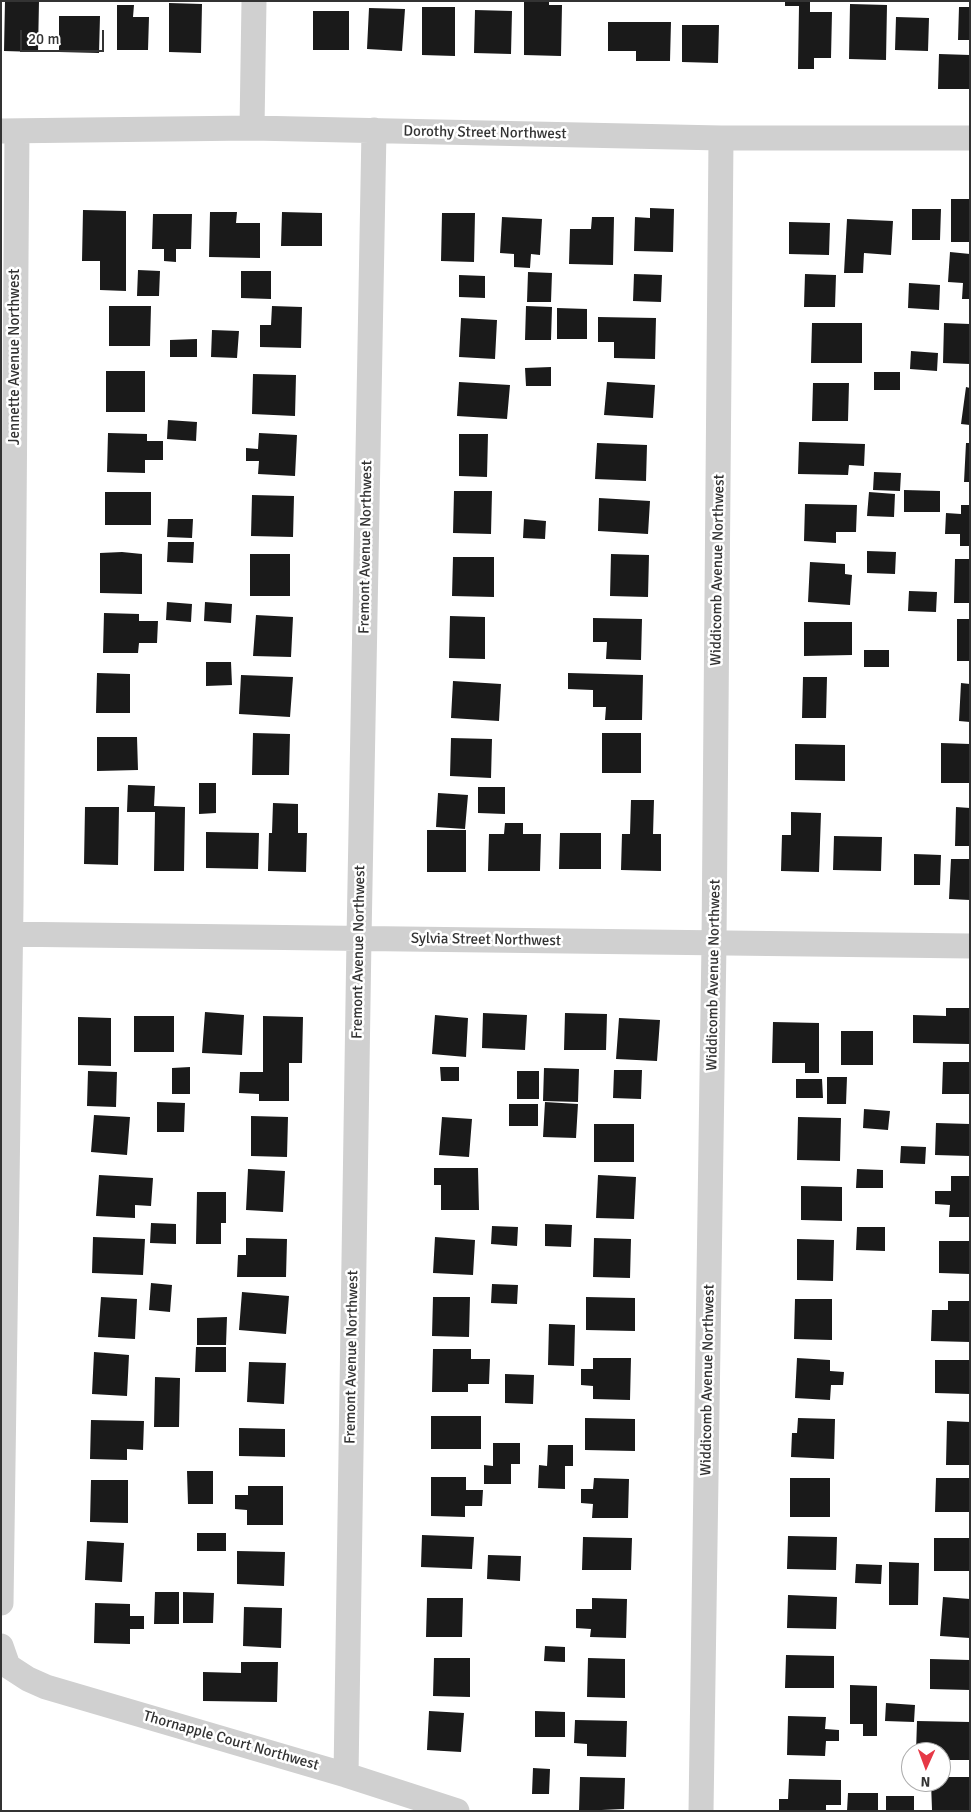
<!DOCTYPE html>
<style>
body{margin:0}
#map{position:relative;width:971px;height:1812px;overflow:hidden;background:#fff;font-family:Signika,sans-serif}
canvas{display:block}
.frame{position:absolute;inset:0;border:2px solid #333;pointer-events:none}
.north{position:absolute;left:901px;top:1742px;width:50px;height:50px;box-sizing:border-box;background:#fff;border:1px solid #adadad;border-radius:50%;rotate:182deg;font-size:14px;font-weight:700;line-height:20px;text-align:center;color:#333}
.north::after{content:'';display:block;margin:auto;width:18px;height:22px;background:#e63946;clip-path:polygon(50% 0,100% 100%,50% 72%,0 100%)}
.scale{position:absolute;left:20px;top:30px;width:84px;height:22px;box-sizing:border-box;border:2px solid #333;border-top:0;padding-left:6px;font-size:15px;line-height:18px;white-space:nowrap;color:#333;-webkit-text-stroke:4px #fff;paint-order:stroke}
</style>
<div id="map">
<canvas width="971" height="1812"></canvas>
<div class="frame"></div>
<div class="north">N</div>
<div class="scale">20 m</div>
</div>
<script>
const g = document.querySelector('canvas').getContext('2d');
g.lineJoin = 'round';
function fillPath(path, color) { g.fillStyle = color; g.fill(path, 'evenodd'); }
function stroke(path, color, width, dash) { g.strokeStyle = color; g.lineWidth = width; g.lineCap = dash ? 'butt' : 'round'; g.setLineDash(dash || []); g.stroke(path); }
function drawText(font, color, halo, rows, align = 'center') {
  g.font = font + ' Signika,sans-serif'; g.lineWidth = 5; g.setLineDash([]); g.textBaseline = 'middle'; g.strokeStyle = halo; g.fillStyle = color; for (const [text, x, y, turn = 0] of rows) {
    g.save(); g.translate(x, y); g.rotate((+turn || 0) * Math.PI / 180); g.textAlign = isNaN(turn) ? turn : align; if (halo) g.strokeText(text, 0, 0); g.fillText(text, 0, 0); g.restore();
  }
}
fillPath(new Path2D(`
 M5 1H39L38 52 4 51Z
 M524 1H549V5H562L561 56 524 55Z
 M785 1H810V12H832L831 58H814V69H798L799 6H785Z
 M169 3 202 4 201 53 169 52Z
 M850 4 887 5 886 60 849 59Z
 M117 5H134L133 17H149L148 50H117Z
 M422 7H455V56L422 55Z
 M959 7H970V40H958Z
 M369 8 405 9 402 51 367 49Z
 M475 10 512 11 511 54 474 53Z
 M313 11H349V50H313Z
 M59 16H100L99 53 59 52Z
 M896 17 929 18 928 51 895 50Z
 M608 22H671L670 61H636V51H608Z
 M682 25H719L718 63 682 62Z
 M939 54 970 55V89H938Z
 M951 199H970V242H951Z
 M650 208 674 209 673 252 634 251 635 217 650 218Z
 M912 209H941L940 240H912Z
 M83 210 126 211V291L100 290V261H82Z
 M210 212H237L236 223H260V258L209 257Z
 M282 212 322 213V246H281Z
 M442 213H475L474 262 441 261Z
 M153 214H192L191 249H176V262L164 261V249H152Z
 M502 217 542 219 540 255 531 254 530 268 514 267V254L500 253Z
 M592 217H614L613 265 569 264 570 229H591Z
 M847 219 893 221 891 255 864 253 863 273H844Z
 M789 222 830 223 829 255 789 254Z
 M950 252 970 254V299H962L963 283 948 282Z
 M138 270 160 271 159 296H137Z
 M241 271H271V299L241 298Z
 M528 272 552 273 551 302H527Z
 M634 274 662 275 661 302 633 301Z
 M805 274 836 275 835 307H804Z
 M459 275 485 276V298L459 297Z
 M909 283 940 285 939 310 908 308Z
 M109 306H151L150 346H109Z
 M272 306 302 307 301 348 260 347V325H271Z
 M526 306 552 307 551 340H525Z
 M557 308 587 309V339H557Z
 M598 317 656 318 655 359 614 358V342H598Z
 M461 318 497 320 495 359 459 357Z
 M812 323H862V363H811Z
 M944 323 970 324V364L943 363Z
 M212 330 239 331 237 358 211 357Z
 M197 339V357H170V340Z
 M911 351 938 353 937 371 910 369Z
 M551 367V386H526L525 368Z
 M106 371H145V412H106Z
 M874 372H900V390H874Z
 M253 374 296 375 295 416 252 414Z
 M459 382 510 385 507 419 457 416Z
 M607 382 655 385 653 418 604 415Z
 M813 383H849L848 421H812Z
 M966 387 970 388V425L961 424Z
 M168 420 197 422 196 441 167 439Z
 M108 433 147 434V441H163V460H145V473L107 472Z
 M259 433 297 435 295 476 258 474 259 461H246V448L258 449Z
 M459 434H488L487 477 459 476Z
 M799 442 865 444 864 466 849 465 848 475 798 474Z
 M597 443 647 445 646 481 595 479Z
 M966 443H970V482H964Z
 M874 472 901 473 900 491 873 490Z
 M904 490 940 491V512H904Z
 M454 491H492L491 534 453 533Z
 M105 492H151V525H105Z
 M869 492 895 494 894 517 867 516Z
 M252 495 294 496 293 537 251 536Z
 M599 498 650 501 648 534 598 531Z
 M805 504 857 505 856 532H836V543L804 541Z
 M961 505H970V546H960V534H945L946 513 961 514Z
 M168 519H193L192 538 167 537Z
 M524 519 546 521 545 539 523 538Z
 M168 542H194L193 563 167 562Z
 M867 551 896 552 895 574 867 573Z
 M122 552 142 554V594L100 593V553Z
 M250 554H290V596H250Z
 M611 554 649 555 648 597 610 596Z
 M453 557H494V597L452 596Z
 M955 559H970V603H954Z
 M810 562 845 564V574L852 575 850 605 808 602Z
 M909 591 937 592 936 612 908 611Z
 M167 602 192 604 191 622 166 620Z
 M205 602 232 604 231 623 204 621Z
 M104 613 139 614V621H158L157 643H139L138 653H103Z
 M256 615 293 617 291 657 253 656Z
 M450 616 485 617V659L449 658Z
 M593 618 642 619 641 660 606 659 607 642H593Z
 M957 619H970V661H957Z
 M804 622H852V655L804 656Z
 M864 650H889V667H864Z
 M206 662H231L232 685 206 686Z
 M97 673 130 674V713H96Z
 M568 673 643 675 642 720H605L606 707H593V690L568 689Z
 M241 675 293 677 290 717 239 714Z
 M803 677H827L826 718H802Z
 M453 681 501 684 499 721 451 718Z
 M961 683 970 684V722L959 721Z
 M253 733 290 734 289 775H252Z
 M602 733H641V773H602Z
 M97 737H137L138 770 97 771Z
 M451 738 492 739 491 778 450 776Z
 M941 743 970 744V783H941Z
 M795 744 845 745V781L795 780Z
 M199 783H216V813L199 814Z
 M128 785 155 786 154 806 185 807 184 871H154L155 812H127Z
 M478 787H505V814L478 813Z
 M438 793 468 795 465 829 436 827Z
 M631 800H654L653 834H661V871L621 870 622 834H630Z
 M273 803 298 804V833H307L306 872 268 871 269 833H272Z
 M85 807H119L118 865 84 864Z
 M956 807 970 808V846H955Z
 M791 812 821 813 819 872 781 871 782 835H791Z
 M505 823H523V834H541L540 871H488L489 834H504Z
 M427 830H466V872H427Z
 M206 832 259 833 258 869 206 868Z
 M560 833H601V869H559Z
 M834 836 882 837 881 871 833 870Z
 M914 854 941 855 940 885H914Z
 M951 859H970V900L949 899Z
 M946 1008H970V1044L913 1043V1015L946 1016Z
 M205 1012 244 1015 242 1055 202 1053Z
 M483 1013 527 1015 525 1050 482 1048Z
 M565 1013 607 1014 606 1050H564Z
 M435 1015 468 1018 466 1057 432 1054Z
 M134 1016H174V1052H134Z
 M263 1016 303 1017 302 1063H289V1101H259V1094L239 1093 240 1072H263Z
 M78 1017 111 1018V1066L78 1065Z
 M619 1018 660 1020 657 1061 616 1059Z
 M773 1022 819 1023V1073H805V1063H772Z
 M841 1031H873V1065H841Z
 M943 1062H970V1094H942Z
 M190 1067V1094H172V1068Z
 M440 1067H459V1081H441Z
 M544 1068 579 1069 578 1102 543 1101Z
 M614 1070H642L641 1099 613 1098Z
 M88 1071 117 1072 116 1107 87 1106Z
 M517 1071H539V1099H517Z
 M827 1077H847L846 1104H827Z
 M796 1079H822L823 1098H796Z
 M157 1102 185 1103 184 1132H157Z
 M545 1102 578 1104 576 1138 543 1137Z
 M509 1104H538V1126H509Z
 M864 1109 890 1111 888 1130 863 1128Z
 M94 1115 130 1117 127 1155 91 1152Z
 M251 1116 288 1117 287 1157 251 1156Z
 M442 1117 472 1119 469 1157 439 1155Z
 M798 1117 841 1118 840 1161 797 1160Z
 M936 1123 970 1124V1156L935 1155Z
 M594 1124H634V1162H594Z
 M901 1146 926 1147 925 1164 900 1163Z
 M434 1168H478L479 1210H441V1185H434Z
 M248 1169 285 1171 283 1212 246 1210Z
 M857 1169 883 1170V1188H856Z
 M99 1175 153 1178 151 1206 135 1205V1218L96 1216Z
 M598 1175 636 1177 634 1219 596 1218Z
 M951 1176H970V1217H949L950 1205 935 1204V1191H951Z
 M801 1186 842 1187V1221L801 1220Z
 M197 1192H226V1223H221V1244H196Z
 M151 1223 176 1224V1244L150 1243Z
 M545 1224 572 1225 571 1247 545 1246Z
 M492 1226 518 1227 517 1246 491 1244Z
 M857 1227H885V1251L856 1250Z
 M93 1237 145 1239 143 1275 92 1273Z
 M435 1237 475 1240 473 1275 433 1273Z
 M246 1238 287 1239 286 1277H237L238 1255H246Z
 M594 1238 631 1239 630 1278 593 1277Z
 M797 1239 834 1240 833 1281 797 1280Z
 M939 1241H970V1274L939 1273Z
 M151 1283 172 1285 170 1312 149 1310Z
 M492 1284 518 1285 517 1304 491 1303Z
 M242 1292 289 1296 286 1334 239 1330Z
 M101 1297 137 1299 135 1339 98 1337Z
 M433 1297H470L469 1337 432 1336Z
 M586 1297 635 1298V1331L586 1330Z
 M795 1299H832V1340L794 1339Z
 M948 1301H970V1342L931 1341 932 1310H948Z
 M227 1317 226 1345H197V1318Z
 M549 1324 575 1325 574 1366 548 1365Z
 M196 1347H226V1372H195Z
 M433 1349H471V1359H490L489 1384H468V1392H432Z
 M94 1352 129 1355 127 1396 92 1394Z
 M593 1358H631L630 1400 593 1399V1386L581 1385V1369H593Z
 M797 1358 830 1360V1371L844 1372 843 1385H831L830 1400 795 1398Z
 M935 1360H970V1394L935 1393Z
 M249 1362 286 1363 284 1404 247 1402Z
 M505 1374 534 1375 533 1404 505 1403Z
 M155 1377 180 1378 179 1427H154Z
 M431 1416H481V1449H431Z
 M585 1418 635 1419V1451L585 1450Z
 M798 1418 835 1419 834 1459 791 1457 792 1433H797Z
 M91 1420 144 1421 143 1450 127 1449V1460L90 1459Z
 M947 1421 970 1422V1465H946Z
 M239 1428 285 1429V1457L239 1456Z
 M493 1443H520V1464H511V1484H484V1465L493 1466Z
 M548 1445H573V1466H565V1489L538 1488 539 1465 547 1466Z
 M187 1471H213V1504H188Z
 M431 1477H466V1490H483L482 1506H465V1517L431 1516Z
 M594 1478 629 1479 628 1518H592L593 1504 581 1503V1489H593Z
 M790 1478H830V1517H790Z
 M936 1478H970V1512H935Z
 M91 1480H128V1523L90 1522Z
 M248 1486H283V1525H247V1510L235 1509V1495H248Z
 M197 1533H226V1551H197Z
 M422 1535 474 1537 472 1569 421 1567Z
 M788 1536 837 1537 836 1570 787 1569Z
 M583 1537 632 1538 631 1570H582Z
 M934 1538H970V1571H934Z
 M87 1541 124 1543 122 1582 85 1580Z
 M237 1551 285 1552 284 1586 237 1584Z
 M488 1555 521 1556 520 1581 487 1579Z
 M889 1562 919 1563 918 1605H889Z
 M856 1564 882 1565 881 1584 855 1583Z
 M155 1592H179V1624H154Z
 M183 1592 214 1593 213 1623H183Z
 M788 1595 837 1597 836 1629 787 1628Z
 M943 1597 970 1599V1638L940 1636Z
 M427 1598H463L462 1637H426Z
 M592 1598 627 1599 626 1638 590 1637 591 1629 576 1628V1609H592Z
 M95 1603 130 1604V1616H144V1629H130V1644L94 1643Z
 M244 1607 282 1608 281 1648 243 1646Z
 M545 1646 565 1647V1662L544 1661Z
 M786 1655 834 1656V1688H785Z
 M434 1658H470V1697L433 1696Z
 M588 1658 625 1659V1698L587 1697Z
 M930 1659 970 1660V1690L930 1689Z
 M241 1662H278L277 1702 203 1701V1672L241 1673Z
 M850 1685 877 1686V1736H863V1724H850Z
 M886 1703 915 1705 914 1722 885 1721Z
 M429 1711 464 1713 461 1752 427 1750Z
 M535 1711 565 1712V1737H535Z
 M788 1716 826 1717 825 1729 839 1730V1741H826L825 1756 787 1755Z
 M575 1720 627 1721 626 1757 587 1756V1744L574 1743Z
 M917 1721 970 1722V1760H941V1752H916Z
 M533 1768 550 1769 549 1794H532Z
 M580 1777 625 1778 624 1809 579 1811Z
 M941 1777H970V1810H932L931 1782H941Z
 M789 1779 841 1780V1805H826V1811H779V1799H788Z
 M848 1793H878V1811H847Z
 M886 1796H914V1811H886Z`), '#1a1a1a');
stroke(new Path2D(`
 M252 128 254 1
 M1 131 252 128 721 138H970
 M1 934 970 946
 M1 1603 11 904 17 131
 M1 1646 8 1666 28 1679 46 1687 346 1775 457 1811
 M346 1775 359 938 374 130
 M701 1811 714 943 721 138`), '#d0d0d0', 25);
drawText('15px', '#333', '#fff', [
 ["Dorothy Street Northwest",485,133,1],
 ["Jennette Avenue Northwest",15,357,-90],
 ["Fremont Avenue Northwest",366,547,-89],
 ["Widdicomb Avenue Northwest",718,570,-89],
 ["Sylvia Street Northwest",486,940,1],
 ["Fremont Avenue Northwest",359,952,-89],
 ["Widdicomb Avenue Northwest",714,975,-89],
 ["Fremont Avenue Northwest",352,1357,-89],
 ["Widdicomb Avenue Northwest",708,1380,-89],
 ["Thornapple Court Northwest",231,1741,16]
]);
</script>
